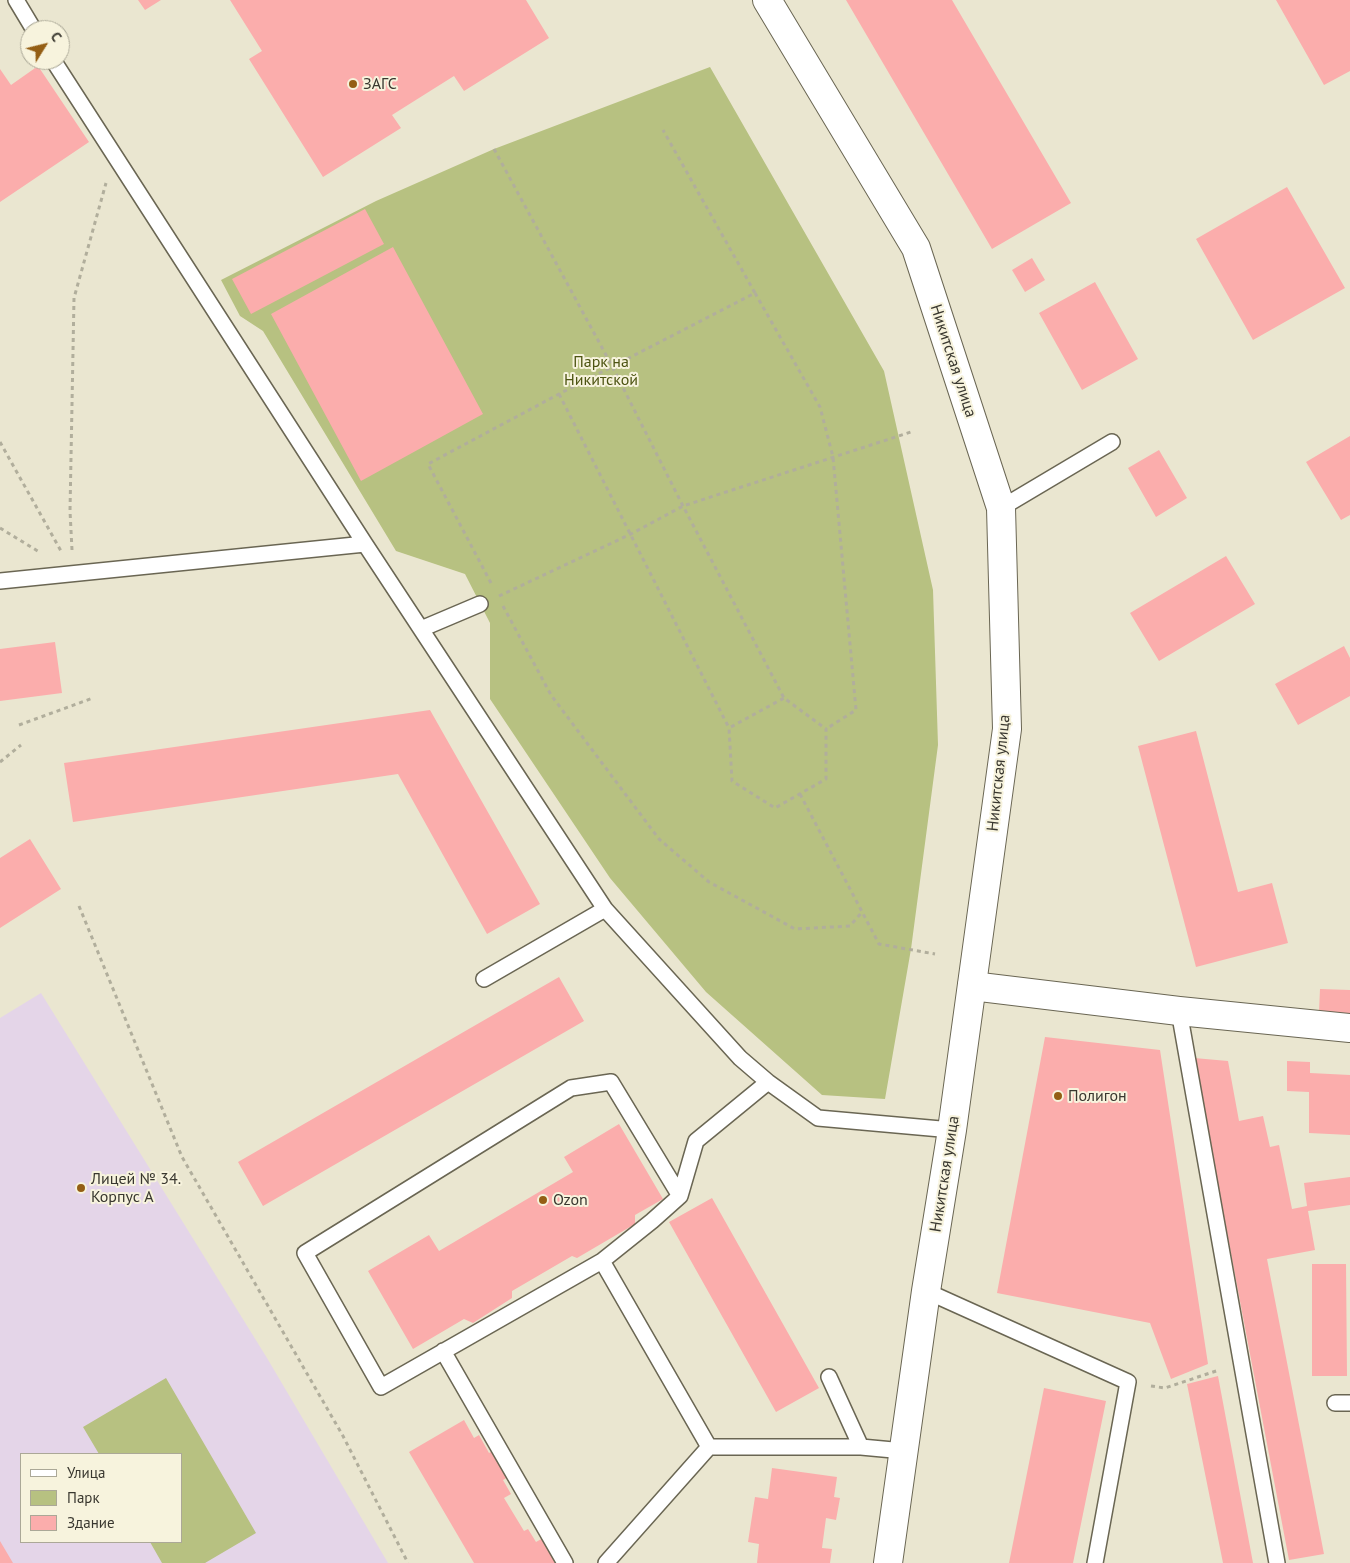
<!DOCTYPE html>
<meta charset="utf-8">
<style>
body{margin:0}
#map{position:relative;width:1350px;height:1563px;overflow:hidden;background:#eae6d0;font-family:"PT Sans",sans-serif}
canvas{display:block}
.legend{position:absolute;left:20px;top:1453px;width:162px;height:90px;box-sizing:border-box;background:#f7f3dd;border:1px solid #aba897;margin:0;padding:6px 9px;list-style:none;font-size:15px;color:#39372f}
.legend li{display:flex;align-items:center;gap:10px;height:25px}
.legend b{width:25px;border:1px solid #aba897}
.north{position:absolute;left:20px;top:20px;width:50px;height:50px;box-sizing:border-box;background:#f7f3dd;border:1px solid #aba897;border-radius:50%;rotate:54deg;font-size:14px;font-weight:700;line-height:20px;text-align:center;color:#39372f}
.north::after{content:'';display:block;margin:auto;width:18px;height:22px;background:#945e14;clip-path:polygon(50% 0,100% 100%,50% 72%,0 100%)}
</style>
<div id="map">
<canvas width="1350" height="1563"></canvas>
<ul class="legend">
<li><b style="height:6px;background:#fff"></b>Улица</li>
<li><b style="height:14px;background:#b7c181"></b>Парк</li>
<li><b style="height:14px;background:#fbadac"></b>Здание</li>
</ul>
<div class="north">С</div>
</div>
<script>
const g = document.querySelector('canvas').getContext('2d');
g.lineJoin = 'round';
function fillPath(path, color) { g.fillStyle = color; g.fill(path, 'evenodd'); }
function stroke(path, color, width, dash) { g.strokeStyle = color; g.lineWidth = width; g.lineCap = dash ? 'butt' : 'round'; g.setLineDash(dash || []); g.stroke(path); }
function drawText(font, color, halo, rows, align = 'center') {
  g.font = font + ' "PT Sans",sans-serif'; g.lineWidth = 4; g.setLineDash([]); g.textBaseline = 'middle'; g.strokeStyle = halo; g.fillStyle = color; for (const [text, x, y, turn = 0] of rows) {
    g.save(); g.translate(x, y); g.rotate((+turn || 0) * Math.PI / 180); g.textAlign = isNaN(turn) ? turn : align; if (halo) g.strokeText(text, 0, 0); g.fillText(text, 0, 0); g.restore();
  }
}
fillPath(new Path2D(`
 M41 993 267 1358 388 1563H0V1018ZM21 1454H181V1542H21Z`), '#e4d5e8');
fillPath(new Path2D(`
 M710 67 884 371 933 590 938 745 911 949 885 1099 822 1095 706 992 610 878 490 699V623L465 574 396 551 263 331 240 316 221 280 376 201 494 149Z
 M166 1378 256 1533 205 1563H162L150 1542H181V1454H99L83 1427Z`), '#b7c181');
fillPath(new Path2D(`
 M138 0H161L145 10Z
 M230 0H526L549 38 464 91 454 76 392 115 401 128 323 177 249 59 262 51Z
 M846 0H952L1071 203 992 249Z
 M1276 0H1350V71L1324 85Z
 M38 66 89 142 0 202V69L11 85Z
 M1287 187 1345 288 1253 340 1196 239Z
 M365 209 384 244 251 314 232 279Z
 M393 247 483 414 361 481 271 314Z
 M1032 258 1045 280 1025 292 1012 270Z
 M1095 282 1138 359 1082 390 1039 313Z
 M1350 436V515L1341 520 1306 462Z
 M1159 450 1187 498 1156 517 1128 468Z
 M1226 556 1255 604 1159 661 1130 613Z
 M55 642 62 693 0 701V649Z
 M1344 646 1350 658V696L1298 725 1275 684Z
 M430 710 540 904 487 934 398 774 73 822 64 763Z
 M1196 731 1238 892 1272 883 1288 943 1196 967 1138 746Z
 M30 839 61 889 0 928V858Z
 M559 977 584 1021 263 1206 238 1162Z
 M1320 989 1350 990V1014L1319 1012Z
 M1045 1037 1160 1050 1208 1364 1171 1379 1150 1323 997 1293Z
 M1194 1058 1228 1061 1239 1121 1263 1116 1270 1147 1279 1145 1292 1209 1307 1206 1304 1183 1350 1177V1205L1308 1211 1315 1250 1267 1259 1324 1554 1289 1560Z
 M1287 1061 1310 1062V1073L1350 1075V1135L1309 1133V1092L1287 1091Z
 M619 1124 663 1199 635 1215V1224L577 1258 572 1256 512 1291V1298L473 1323 464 1319 413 1349 368 1271 429 1235 439 1251 573 1172 564 1157Z
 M712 1198 819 1388 776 1412 669 1222Z
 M1312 1264H1346L1347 1376H1312Z
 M1218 1376 1253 1563H1223L1187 1384Z
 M1044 1388 1106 1401 1073 1563H1009Z
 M464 1420 474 1438 479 1435 489 1453 494 1450 510 1476 503 1480 511 1494 504 1498 524 1531 528 1529 536 1542 543 1538 558 1563H474L409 1452Z
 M772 1468 837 1477 834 1497 840 1498 836 1520 826 1518 822 1548 832 1549 830 1563H757L759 1544 748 1542 755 1497 768 1499Z
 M0 1541 13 1563H0Z`), '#fbadac');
const lane = new Path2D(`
 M16 0 34 30
 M53 60 365 544 605 909 740 1058 768 1082 818 1118 952 1130
 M1001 508 1112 442
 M0 581 365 544
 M421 629 480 604
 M484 979 605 909
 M1179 1011 1277 1563
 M680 1196 611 1082 571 1088 305 1253 381 1387 602 1261 652 1221 680 1196 696 1141 768 1082
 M602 1261 709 1447
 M926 1291 1128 1382 1095 1563
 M443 1351 565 1563
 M829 1377 861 1447
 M1335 1403H1350
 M606 1563 709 1447H861L904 1451`);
const street = new Path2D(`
 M972 986 1179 1011 1350 1028`);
const secondary = new Path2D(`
 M767 0 916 248 1001 508 1007 729 952 1130 926 1291 888 1563`);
stroke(lane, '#6a6653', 18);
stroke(street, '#6a6653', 30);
stroke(secondary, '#6a6653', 30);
stroke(new Path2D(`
 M494 149 612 366 683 506 784 698 826 729V779L775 808 732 781 729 728 784 698
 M755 293 820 407 833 457 856 710 826 729
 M559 394 729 728
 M0 442 61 551
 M0 528 41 553
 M72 550 70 511 74 298 106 183
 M491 583 428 464 559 394 755 293 663 130
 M499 596 631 534 683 506 914 431
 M503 606 551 695 659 839 709 882 795 929 850 926 862 912
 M19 725 93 698
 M0 762 21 745
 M800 794 879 944 935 954
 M79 906 182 1157 343 1436 408 1563
 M1151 1386 1165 1388 1219 1370`), '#b1ae9c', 3, [4, 4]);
stroke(lane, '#fff', 15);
stroke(street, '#fff', 28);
stroke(secondary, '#fff', 28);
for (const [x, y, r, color] of [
 [353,84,5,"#945e14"],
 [1058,1096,5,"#945e14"],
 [81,1188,5,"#945e14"],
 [543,1200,5,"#945e14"]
]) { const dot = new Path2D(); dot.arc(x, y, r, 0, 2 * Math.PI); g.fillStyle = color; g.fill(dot); stroke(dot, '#f7f3dd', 2); }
drawText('16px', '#39372f', '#f7f3dd', [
 ["ЗАГС",363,84],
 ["Полигон",1068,1096],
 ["Лицей № 34.",91,1179],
 ["Корпус А",91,1197],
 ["Ozon",553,1200]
], 'left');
drawText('16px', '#39372f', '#f7f3dd', [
 ["Никитская улица",953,361,72],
 ["Никитская улица",999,773,-84],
 ["Никитская улица",945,1174,-81]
]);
drawText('16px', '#4d5412', '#f7f3dd', [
 ["Парк на",601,362],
 ["Никитской",601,380]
]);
</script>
